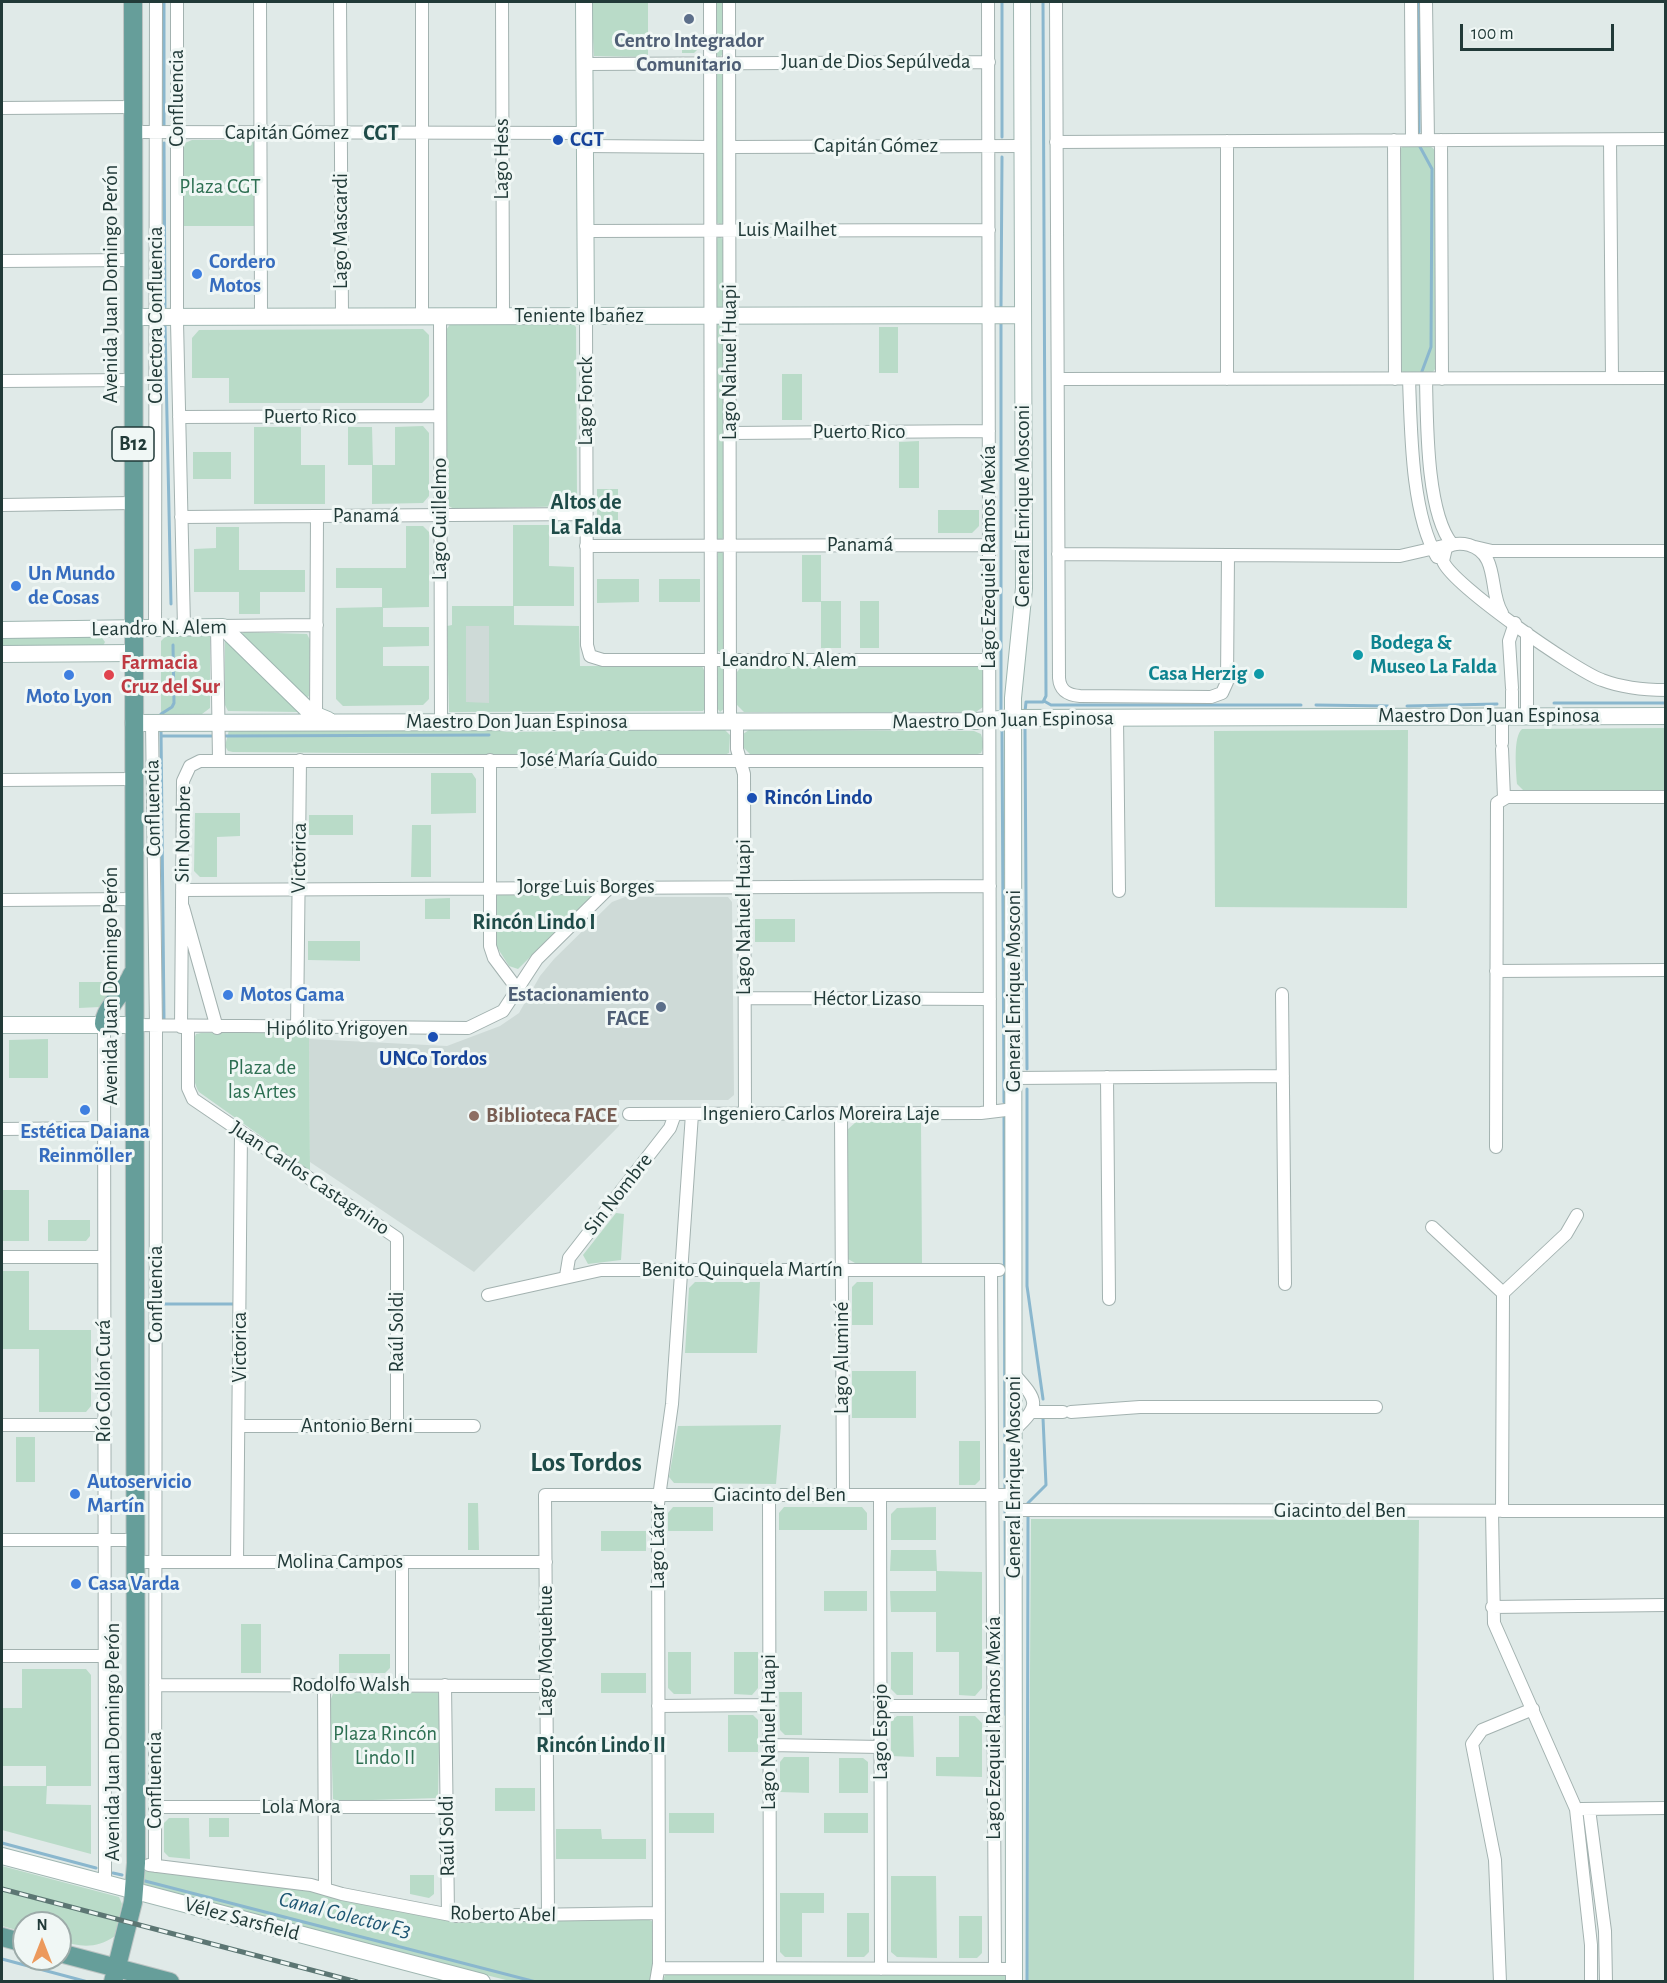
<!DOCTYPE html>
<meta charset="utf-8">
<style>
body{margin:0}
#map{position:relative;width:1667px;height:1983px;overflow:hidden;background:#e0eae8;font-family:"Alegreya Sans",sans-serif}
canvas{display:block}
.frame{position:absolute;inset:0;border:3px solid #213a38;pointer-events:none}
.north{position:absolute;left:12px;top:1911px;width:60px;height:60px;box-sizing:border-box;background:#f0f7f5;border:2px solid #9daba9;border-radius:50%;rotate:0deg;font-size:16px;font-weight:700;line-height:24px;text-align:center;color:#213a38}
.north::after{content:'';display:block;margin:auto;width:21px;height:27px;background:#ec995c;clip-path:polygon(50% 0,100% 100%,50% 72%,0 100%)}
.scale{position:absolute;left:1460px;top:24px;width:154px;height:27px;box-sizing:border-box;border:3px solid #213a38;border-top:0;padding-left:8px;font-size:18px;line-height:21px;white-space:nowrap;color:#213a38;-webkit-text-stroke:4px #f0f7f5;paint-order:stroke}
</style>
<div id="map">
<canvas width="1667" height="1983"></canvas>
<div class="frame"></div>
<div class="north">N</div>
<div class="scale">100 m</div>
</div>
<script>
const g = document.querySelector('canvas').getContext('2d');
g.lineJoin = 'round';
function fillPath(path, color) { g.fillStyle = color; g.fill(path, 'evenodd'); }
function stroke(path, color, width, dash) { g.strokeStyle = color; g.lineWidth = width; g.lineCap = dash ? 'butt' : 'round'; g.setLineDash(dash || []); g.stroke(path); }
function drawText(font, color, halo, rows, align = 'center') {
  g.font = font + ' "Alegreya Sans",sans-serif'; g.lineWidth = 6; g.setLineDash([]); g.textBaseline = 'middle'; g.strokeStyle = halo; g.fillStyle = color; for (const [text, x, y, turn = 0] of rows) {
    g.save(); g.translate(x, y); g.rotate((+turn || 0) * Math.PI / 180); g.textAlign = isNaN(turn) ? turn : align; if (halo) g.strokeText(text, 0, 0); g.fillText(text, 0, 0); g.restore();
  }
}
fillPath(new Path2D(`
 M466 626H489V703H466Z
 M625 897H728L732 902 734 1095 728 1100H619V1126L474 1272 310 1162 309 1039 447 1046 500 1026 519 1013 540 976 554 959 612 902Z`), '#cedad7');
fillPath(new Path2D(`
 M591 2H648V57L594 56Z
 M715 2H723V54L719 58 716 54Z
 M682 41 690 43V41H700V47L694 53H682Z
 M717 69 723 71V222L721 225 716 222Z
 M192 140H249L255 143 256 226H183L184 148 185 143Z
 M1404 146H1430L1435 150 1437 367 1431 374 1404 373 1399 369V149Z
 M720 236 723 240 724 307 717 309 716 239Z
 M451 323H572L576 327 577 499 574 506 454 509 447 505 446 330Z
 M717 323H721L723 327 724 537 720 541 716 537Z
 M879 327H898V373H879Z
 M423 329 429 335V396L422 403H229V378H192V338L199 330Z
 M782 374H802V420H782Z
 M423 426 429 433V496L423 503 372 504V465H348V427H372L373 465H395V427Z
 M254 427H301V465H325V504H254Z
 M919 441V488H899V442Z
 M193 452H231V479H193Z
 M597 489H618V534H603L597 528Z
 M938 510H979V526L972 533H938Z
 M513 525H549V566L574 567V606H514V625L579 626 580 666H702L705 672V708L703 711 449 712 447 626 452 625V606H513ZM466 626H489V703L466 702Z
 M406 526H423L429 532V607L383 608V627H429V646L383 647V666H429V699L423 705 343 706 336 699V608L382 607V588H336V568H406Z
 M216 527H239V570H305V592H260V614H239V592H194V549L216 548Z
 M718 551 722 552 724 555V650L721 653 717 650Z
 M802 555H821V601H841V648H821V602H802Z
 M597 579H639V602L597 603Z
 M659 579H700V602H659Z
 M879 601V648H860V601Z
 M196 632 210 634V708L202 714H161V641L165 637Z
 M244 632 307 634 310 640 309 696 306 698 242 634Z
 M2 635H100L105 642 103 646 2 648Z
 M225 638 299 709 298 712 228 711 225 705Z
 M721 665 724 669 725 708 720 712 717 708V668Z
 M742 666H979L983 671V707L976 712H744L737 705V672Z
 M480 728 507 732 725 730 730 735 729 753 722 756 233 752 228 751 225 746 229 730Z
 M1665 728V792H1525L1517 784C1516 769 1513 737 1522 729Z
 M749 730 974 731 981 734 984 745 981 753 974 755 750 754 744 748 743 734Z
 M1408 730 1407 908 1215 907 1214 731Z
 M431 773H472L476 779V813L431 814Z
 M195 813H240V836L217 837V877H200L194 871Z
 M309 815H353V835H309Z
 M412 825H431V877H411Z
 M499 893H593V895L518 969 509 966 495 944V897Z
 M450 898V919H425V899Z
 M755 919H795V942H755Z
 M308 941H360V961L308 960Z
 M79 982H114V991L100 1007 79 1008Z
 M201 1033H309L310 1171 199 1092C191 1080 190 1047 196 1034Z
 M48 1039V1078H9V1040Z
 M856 1122H921L922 1263H855L848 1259 847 1130Z
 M2 1190H29V1241H2Z
 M616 1213 624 1214 621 1260 588 1264 583 1255Z
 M48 1220H90V1236L86 1241H48Z
 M2 1271H29V1330H91V1406L86 1412H39V1349H2Z
 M695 1282H760L757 1353H685L689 1288Z
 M857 1282H873V1325H852V1287Z
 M852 1371H916V1418H852Z
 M781 1425 776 1484 674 1483 669 1477 678 1426Z
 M16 1437H35V1482H16Z
 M959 1441H980V1480L975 1485H959Z
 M468 1503H478L479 1550H468Z
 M673 1507H713V1531H668V1513Z
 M784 1507H862L867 1513V1530H779V1513Z
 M936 1507V1540H891V1514L897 1508Z
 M1031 1519 1419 1520 1414 1981H1028Z
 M601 1531H646V1551H601Z
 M891 1550H936L937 1571 982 1572V1688L975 1696 959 1695V1652H936V1612H891L890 1591H936V1571H890Z
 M824 1591H867V1611H824Z
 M241 1624H261V1673H241Z
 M668 1652H691V1694H674L668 1688Z
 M734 1652H758V1688L752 1695 734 1694Z
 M891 1652H913V1695H897L891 1689Z
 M339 1654H390V1668L385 1673H339Z
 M22 1669H86L91 1675V1786H47L46 1804 91 1805V1854L2 1830V1786H46V1766H2V1708H22Z
 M601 1673H646V1693H601Z
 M338 1691 438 1693 440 1699 438 1798 339 1801 333 1799 330 1701 333 1694Z
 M779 1692H802V1735H785L780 1730Z
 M728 1715H753L758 1720V1752H728Z
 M897 1716H913L914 1757 891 1756V1721Z
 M959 1716H975L982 1723V1777L936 1776V1757H959Z
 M784 1757H809V1793L780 1792V1762Z
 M839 1758H863L868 1762V1793H839Z
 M495 1788H535V1811H495Z
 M669 1813H714V1833H669Z
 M824 1813H868V1833H824Z
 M169 1818H189L190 1859 169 1857 164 1852V1823Z
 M209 1818H229V1837H209Z
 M556 1829H601L602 1839H646V1859H556Z
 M2 1866 119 1897 122 1904 115 1936C96 1949 81 1947 60 1941V1923H24V1932L2 1926Z
 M147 1870 312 1890 456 1921 648 1919 653 1922 654 1962 651 1981H510L147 1890 142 1885 143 1873Z
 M410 1875H434V1894L429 1898 410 1894Z
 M891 1876H936L937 1958 897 1957 891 1952Z
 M780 1893H824V1913H802V1957H785L780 1952Z
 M847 1913H869V1952L864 1957H847Z
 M959 1916H982V1953L977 1958H959Z
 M666 1974H1006L1011 1982H661Z`), '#b9dbc8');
stroke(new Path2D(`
 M164 2V126
 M1002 2V137
 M1419 2V132
 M164 143 165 311
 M1419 145 1432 169 1431 347 1421 374
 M1001 308 1002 157
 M165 324 171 604
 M1001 324V710
 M1044 701 1051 705H1301
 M1554 703H1666
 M1316 705 1388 706
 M1407 706 1497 704
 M1025 712 1026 702H1043L1046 696 1043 2
 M161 714 172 707 174 703 173 645
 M1025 727 1027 1069
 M161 730 164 1019
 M1002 731 1004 1102
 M161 736H216
 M222 736 489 735
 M1027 1089V1286L1043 1399
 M1004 1117 1005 1488
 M163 1304H236
 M1028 1503 1046 1485 1043 1418
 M1005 1504 1006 1715
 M2 1843 96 1868
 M113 1873 122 1875
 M145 1881 536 1982
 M2 1959 88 1982
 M1027 1982 1028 1517`), '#8ab7ce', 3);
const street = new Path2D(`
 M177 2V322L184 627
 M260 2 261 317
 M340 2 342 317
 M422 2V317
 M502 2 503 317
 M710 2 711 722
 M729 2 730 722
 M988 2 990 1112
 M1056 2 1059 678C1060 691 1068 695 1080 696L1211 697 1222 693 1227 682 1228 555
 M1411 2 1412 140
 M1426 2 1428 140
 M584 64 989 62
 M2 108 133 107
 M134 132 585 133
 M1394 140 1395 379
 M1441 140 1442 379
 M1610 140 1612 378
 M1227 141V379
 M1056 142 1666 139
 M585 146 710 147
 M730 147 1023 146
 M585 231 989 230
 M2 261 134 260
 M586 316 587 645 590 656 603 660H989
 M440 317 441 722
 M1058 379 1666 378
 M1409 379C1411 429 1411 513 1437 557
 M2 381 133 380
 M179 417 440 416
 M730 433 989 431
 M2 505 133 503
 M181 517 586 514
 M586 546 989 545
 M1475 547 1492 551H1666
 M1058 554 1400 556 1452 544C1426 512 1427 420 1426 379
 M1502 613C1488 591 1500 554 1469 545 1461 543 1453 543 1446 548L1443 561C1451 584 1576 671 1602 680 1623 688 1644 690 1666 690
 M155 628 156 2
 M1527 633V716
 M1512 688 1509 641 1515 623
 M1512 691V716
 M316 716 317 516
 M1502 717V743
 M1117 718 1119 891
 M737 722V749L744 774 745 1114
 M152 723 156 1027 155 1866
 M1502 749 1504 798
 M219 760 217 626 317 625
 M490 760V946L494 958 518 990
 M2 780 134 779
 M182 890 990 886
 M2 900 134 899
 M183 907 217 1028
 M1496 971 1666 970
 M1282 994 1285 1284
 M745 998 990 999
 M104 1024 105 1883
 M134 1025 468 1028 503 1011 537 959 610 887
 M181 1027 183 781 190 766 200 761H989
 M188 1027V1088L193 1099 397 1238V1426
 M297 1029 300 760
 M1107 1077 1109 1299
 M1014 1078 1283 1076
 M629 1114 981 1113 1014 1109
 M841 1114 843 1495
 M2 1129 104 1128
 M1496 1147 1497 803 1507 797H1666
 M1432 1227 1503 1293
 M2 1257H104
 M991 1270 995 1969
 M566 1276 569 1258 670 1128 675 1114
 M488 1295 601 1270H999
 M1014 1374C1037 1400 1042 1405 1014 1430
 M1033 1412H1063
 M1071 1412 1140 1407H1376
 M2 1425H104
 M240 1426H474
 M769 1495 770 1968
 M880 1495 881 1969
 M1014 1510 1666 1511
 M1492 1511 1494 1623 1576 1809 1591 1945V1982
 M1502 1511 1503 1293 1566 1234 1577 1215
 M2 1540H135
 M135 1562H546
 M237 1562 241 1132
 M402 1562V1685
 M1492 1607 1666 1605
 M2 1656H104
 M155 1685 546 1686
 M324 1685 325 1889
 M445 1685 448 1914
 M658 1706 769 1705
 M881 1706H994
 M769 1745 881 1747
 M547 1747H658
 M155 1807H447
 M1581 1809 1666 1808
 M1589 1809 1605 1931 1606 1982
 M149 1865 311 1885 342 1894 456 1916 659 1913
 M548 1915 545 1495H1014
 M659 1968 1014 1969
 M656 1982 659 1964 658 1504 672 1404 692 1114
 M1500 1982 1495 1860 1472 1744 1482 1730 1533 1709`);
const secondary = new Path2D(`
 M584 2 586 316
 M134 317 1023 315
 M2 630 223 627 311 713 328 720
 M2 654 133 653
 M133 723 976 721 1013 718 1666 716
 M2 1025H134
 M2 1856 482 1982
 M1014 1982 1013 698 1024 588 1022 2`);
const primary = new Path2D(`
 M104 1024C104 1008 126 991 132 974
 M2 1937 24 1943
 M60 1953 170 1982
 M113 1982 133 1902 136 1863 133 2`);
stroke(street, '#a3b2b0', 14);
stroke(secondary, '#9fb6b1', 18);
stroke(primary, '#bcc4c3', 20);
stroke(street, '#fff', 12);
stroke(secondary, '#fff', 16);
stroke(primary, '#669e9a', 18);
const rail = new Path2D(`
 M2 1889 357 1982`);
stroke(rail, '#5c7673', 5);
stroke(rail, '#f0f7f5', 3, [9]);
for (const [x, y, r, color] of [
 [689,19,6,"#5c6f8a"],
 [558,140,6,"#1a4fb4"],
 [197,274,6,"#3f7fe0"],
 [16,586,6,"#3f7fe0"],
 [1358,655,6,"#0f9aa8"],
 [1259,674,6,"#0f9aa8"],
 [69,675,6,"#3f7fe0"],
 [109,675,6,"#e0444e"],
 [752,798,6,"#1a4fb4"],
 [228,995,6,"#3f7fe0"],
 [661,1007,6,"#5c6f8a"],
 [433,1037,6,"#1a4fb4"],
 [85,1110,6,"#3f7fe0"],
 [474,1116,6,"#8d6e63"],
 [75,1494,6,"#3f7fe0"],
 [76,1584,6,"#3f7fe0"]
]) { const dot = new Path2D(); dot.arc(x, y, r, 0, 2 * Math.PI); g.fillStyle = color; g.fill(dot); stroke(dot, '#f0f7f5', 2); }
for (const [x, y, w] of [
 [133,444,42]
]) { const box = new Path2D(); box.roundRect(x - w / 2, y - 17, w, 34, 4.5); g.fillStyle = '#f0f7f5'; g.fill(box); stroke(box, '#213a38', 1.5); }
drawText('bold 20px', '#213a38', null, [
 ["B12",133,444]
]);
drawText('bold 21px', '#4e5e75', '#f0f7f5', [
 ["Centro Integrador",689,41],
 ["Comunitario",689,65],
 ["Estacionamiento",649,995,"right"],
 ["FACE",649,1019,"right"]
]);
drawText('21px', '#213a38', '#f0f7f5', [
 ["Juan de Dios Sepúlveda",876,62],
 ["Confluencia",177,98,-90],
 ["Capitán Gómez",287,133],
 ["Capitán Gómez",876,146],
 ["Lago Hess",502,159,-90],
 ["Luis Mailhet",787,230],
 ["Lago Mascardi",341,231,-90],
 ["Avenida Juan Domingo Perón",111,284,-90],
 ["Colectora Confluencia",156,315,-90],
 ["Teniente Ibañez",579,316],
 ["Lago Nahuel Huapi",730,362,-90],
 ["Lago Fonck",586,401,-90],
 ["Puerto Rico",310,417],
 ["Puerto Rico",859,432],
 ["General Enrique Mosconi",1023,506,-90],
 ["Panamá",366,516],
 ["Lago Guillelmo",440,519,-90],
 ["Panamá",860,545],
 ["Lago Ezequiel Ramos Mexía",989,557,-90],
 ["Leandro N. Alem",159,628,-1],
 ["Leandro N. Alem",789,660],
 ["Maestro Don Juan Espinosa",1489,716],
 ["Maestro Don Juan Espinosa",1003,720,-1],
 ["Maestro Don Juan Espinosa",517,722],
 ["José María Guido",589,760],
 ["Confluencia",153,808,-91],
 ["Sin Nombre",183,834,-89],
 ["Victorica",299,858,-89],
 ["Jorge Luis Borges",586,887],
 ["Lago Nahuel Huapi",744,917,-90],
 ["Avenida Juan Domingo Perón",111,986,-90],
 ["General Enrique Mosconi",1014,991,-90],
 ["Héctor Lizaso",867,999],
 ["Hipólito Yrigoyen",337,1029],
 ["Ingeniero Carlos Moreira Laje",821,1114],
 ["Juan Carlos Castagnino",310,1178,34],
 ["Sin Nombre",618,1194,-52],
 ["Benito Quinquela Martín",742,1270],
 ["Confluencia",156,1294,-90],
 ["Raúl Soldi",397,1332,-90],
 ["Victorica",240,1347,-90],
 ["Lago Aluminé",842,1358,-90],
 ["Río Collón Curá",104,1381,-90],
 ["Antonio Berni",357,1426],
 ["General Enrique Mosconi",1014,1477,-90],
 ["Giacinto del Ben",780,1495],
 ["Giacinto del Ben",1340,1511],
 ["Lago Lácar",658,1547,-90],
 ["Molina Campos",340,1562],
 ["Lago Moquehue",546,1651,-90],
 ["Rodolfo Walsh",351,1685],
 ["Lago Ezequiel Ramos Mexía",994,1728,-90],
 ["Lago Nahuel Huapi",769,1732,-90],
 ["Lago Espejo",881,1732,-90],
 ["Avenida Juan Domingo Perón",113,1742,-90],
 ["Confluencia",155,1780,-90],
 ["Lola Mora",301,1807],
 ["Raúl Soldi",447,1836,-91],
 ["Roberto Abel",503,1914,1],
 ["Vélez Sarsfield",242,1919,15]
]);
drawText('bold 21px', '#164399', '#f0f7f5', [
 ["CGT",570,140],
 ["Rincón Lindo",764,798],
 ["UNCo Tordos",433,1059,"center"]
], 'left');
drawText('21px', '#2d6f52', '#f0f7f5', [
 ["Plaza CGT",220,187],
 ["Plaza de",262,1068],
 ["las Artes",262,1092],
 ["Plaza Rincón",385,1734],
 ["Lindo II",385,1758]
]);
drawText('bold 21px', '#366cbe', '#f0f7f5', [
 ["Cordero",209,262],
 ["Motos",209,286],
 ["Un Mundo",28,574],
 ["de Cosas",28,598],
 ["Moto Lyon",69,697,"center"],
 ["Motos Gama",240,995],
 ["Estética Daiana",85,1132,"center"],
 ["Reinmöller",85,1156,"center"],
 ["Autoservicio",87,1482],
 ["Martín",87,1506],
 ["Casa Varda",88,1584]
], 'left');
drawText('bold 21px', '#0d838f', '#f0f7f5', [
 ["Bodega &",1370,643],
 ["Museo La Falda",1370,667],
 ["Casa Herzig",1247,674,"right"]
], 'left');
drawText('bold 21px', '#be3a42', '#f0f7f5', [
 ["Farmacia",121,663],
 ["Cruz del Sur",121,687]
], 'left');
drawText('bold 21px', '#785e54', '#f0f7f5', [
 ["Biblioteca FACE",486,1116]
], 'left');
drawText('bold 22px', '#1e4b48', '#f0f7f5', [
 ["CGT",381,133],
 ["Altos de",586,502],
 ["La Falda",586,527],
 ["Rincón Lindo I",534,922],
 ["Rincón Lindo II",601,1745]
]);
drawText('italic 22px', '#1e5673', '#f0f7f5', [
 ["Canal Colector E3",345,1915,14]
]);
drawText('bold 27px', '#1e4b48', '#f0f7f5', [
 ["Los Tordos",586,1463]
]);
</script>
